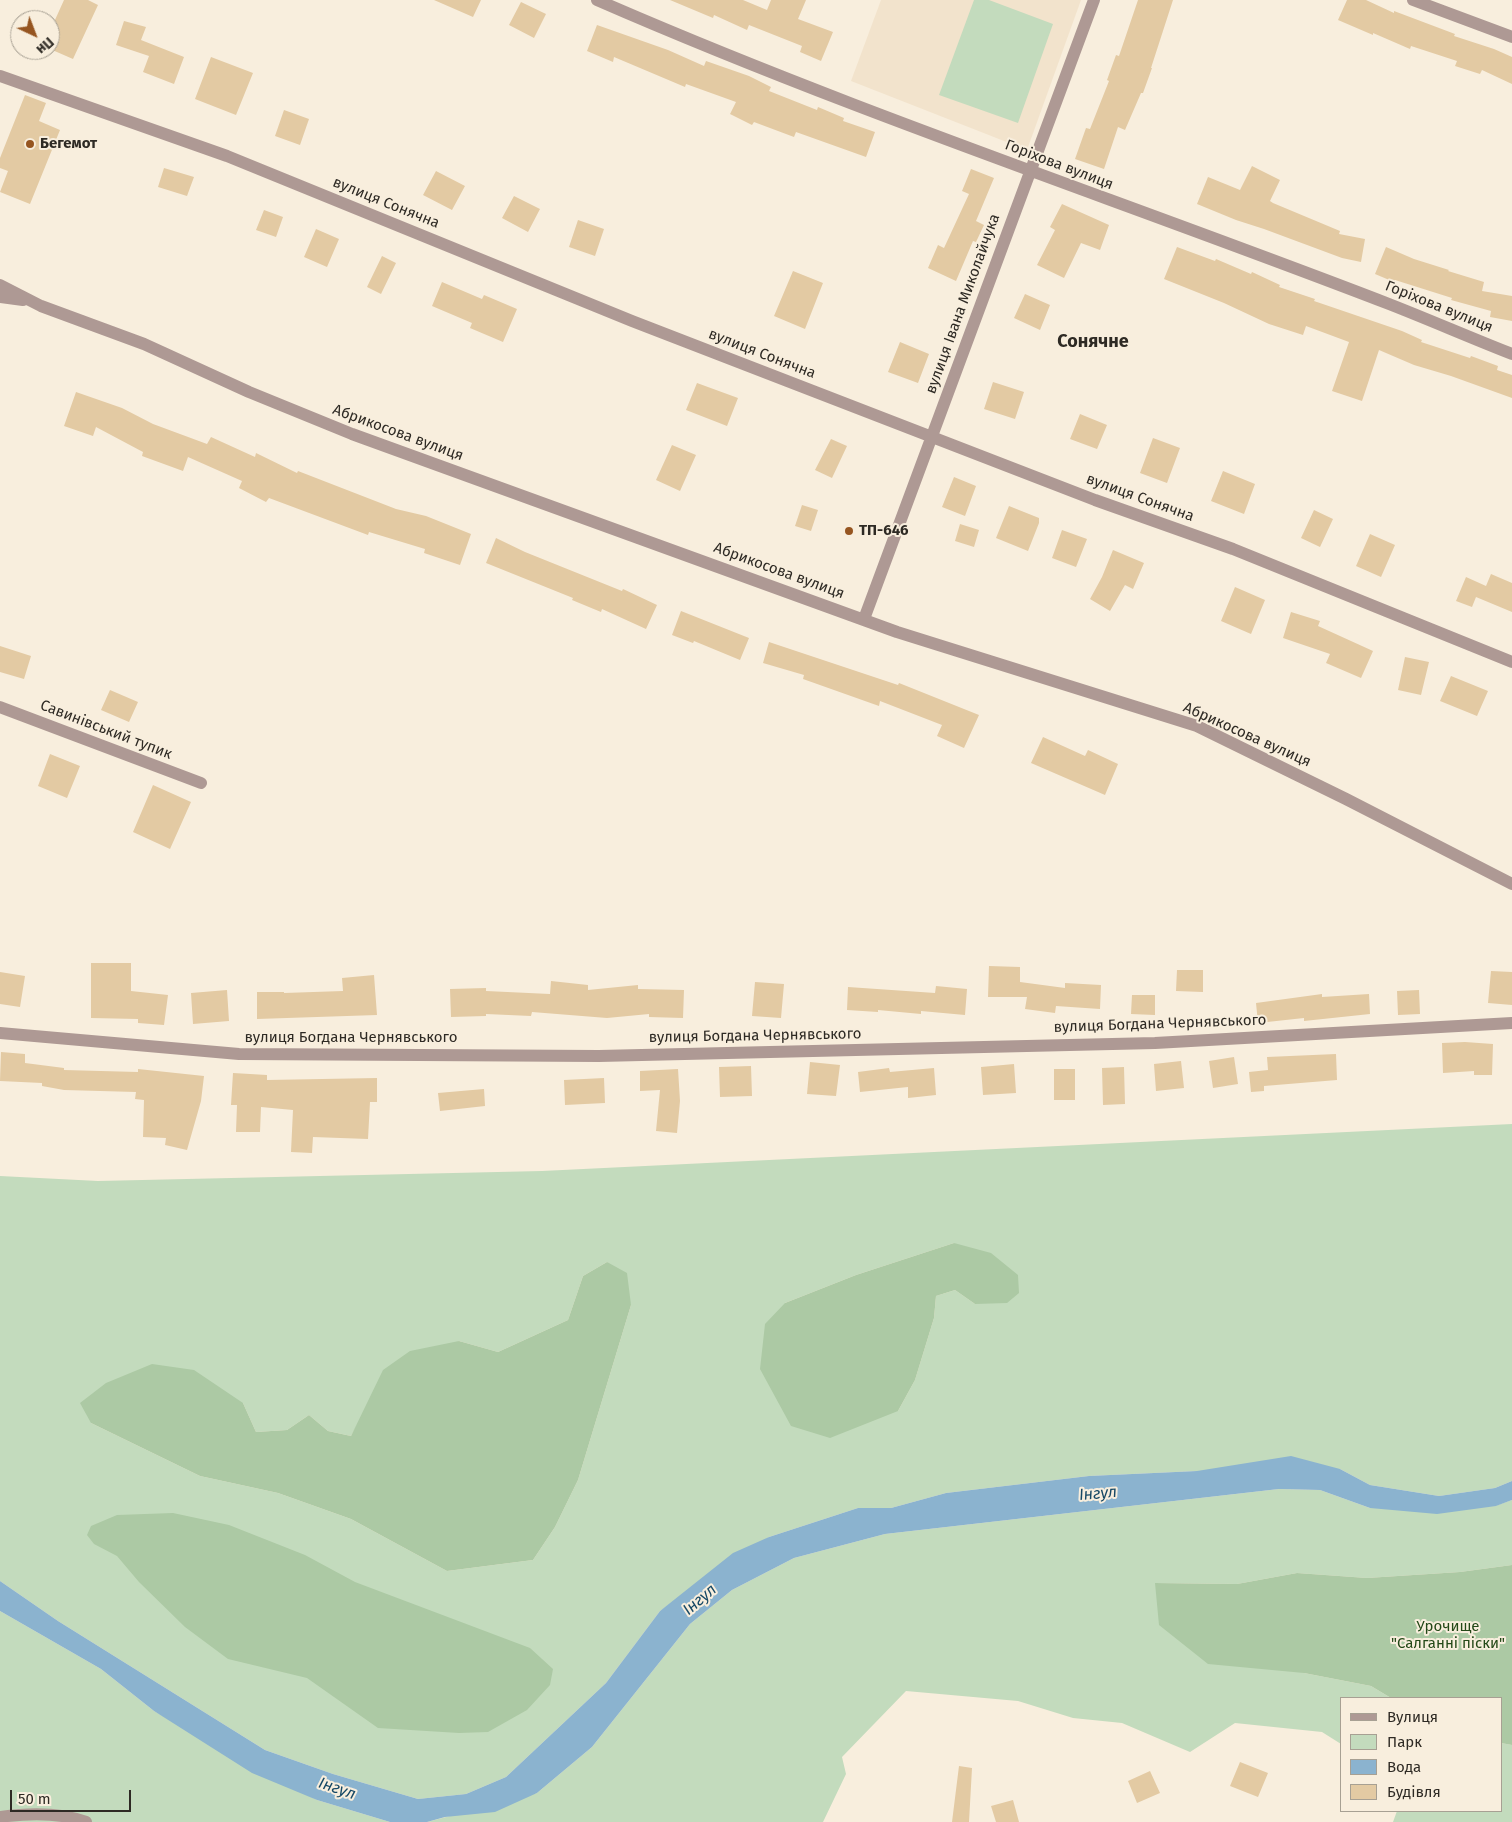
<!DOCTYPE html>
<meta charset="utf-8">
<style>
body{margin:0}
#map{position:relative;width:1512px;height:1822px;overflow:hidden;background:#f8eedd;font-family:"Fira Sans",sans-serif}
canvas{display:block}
.legend{position:absolute;left:1340px;top:1697px;width:162px;height:115px;box-sizing:border-box;background:#f8eedd;border:1px solid #a7a093;margin:0;padding:6px 9px;list-style:none;font-size:15px;color:#2e2a24}
.legend li{display:flex;align-items:center;gap:10px;height:25px}
.legend b{width:25px;border:1px solid #a7a093}
.north{position:absolute;left:10px;top:10px;width:50px;height:50px;box-sizing:border-box;background:#f8eedd;border:1px solid #a7a093;border-radius:50%;rotate:137deg;font-size:14px;font-weight:700;line-height:20px;text-align:center;color:#2e2a24}
.north::after{content:'';display:block;margin:auto;width:18px;height:22px;background:#965520;clip-path:polygon(50% 0,100% 100%,50% 72%,0 100%)}
.scale{position:absolute;left:10px;top:1790px;width:121px;height:22px;box-sizing:border-box;border:2px solid #2e2a24;border-top:0;padding-left:6px;font-size:15px;line-height:18px;white-space:nowrap;color:#2e2a24;-webkit-text-stroke:4px #f8eedd;paint-order:stroke}
</style>
<div id="map">
<canvas width="1512" height="1822"></canvas>
<ul class="legend">
<li><b style="height:6px;background:#ae9994"></b>Вулиця</li>
<li><b style="height:14px;background:#c3dbbd"></b>Парк</li>
<li><b style="height:14px;background:#8bb3cf"></b>Вода</li>
<li><b style="height:14px;background:#e3caa3"></b>Будівля</li>
</ul>
<div class="north">Пн</div>
<div class="scale">50 m</div>
</div>
<script>
const g = document.querySelector('canvas').getContext('2d');
g.lineJoin = 'round';
function fillPath(path, color) { g.fillStyle = color; g.fill(path, 'evenodd'); }
function stroke(path, color, width, dash) { g.strokeStyle = color; g.lineWidth = width; g.lineCap = dash ? 'butt' : 'round'; g.setLineDash(dash || []); g.stroke(path); }
function drawText(font, color, halo, rows, align = 'center') {
  g.font = font + ' "Fira Sans",sans-serif'; g.lineWidth = 4; g.setLineDash([]); g.textBaseline = 'middle'; g.strokeStyle = halo; g.fillStyle = color; for (const [text, x, y, turn = 0] of rows) {
    g.save(); g.translate(x, y); g.rotate((+turn || 0) * Math.PI / 180); g.textAlign = isNaN(turn) ? turn : align; if (halo) g.strokeText(text, 0, 0); g.fillText(text, 0, 0); g.restore();
  }
}
fillPath(new Path2D(`
 M881 0H1081L1027 150 851 81Z`), '#f2e3cc');
fillPath(new Path2D(`
 M974 0H989L1053 24 1018 123 939 95Z
 M1512 1124V1481L1495 1488 1439 1496 1370 1485 1340 1469 1197 1471 1089 1476 946 1493 891 1508H858L769 1537 660 1611 606 1683 506 1777 466 1794 418 1799 333 1774 265 1750 58 1621 0 1581V1176L98 1181 542 1171ZM954 1243 975 1304 955 1290 936 1296 934 1318 915 1380 898 1411 785 1303 856 1275ZM607 1262 631 1305 578 1480 555 1527 533 1560 447 1571 351 1519 278 1493 200 1476 91 1423 243 1403 256 1432 287 1430 309 1415 328 1431 351 1436 361 1418 459 1341 498 1352 568 1320 583 1276Z
 M1279 1489 1320 1490 1370 1508 1495 1506 1512 1500V1565L1460 1572 1367 1578 1297 1573 1237 1584 1156 1583 1304 1673 1371 1686 1391 1698H1341V1744L1322 1732 1235 1723 1190 1752 1122 1723 1073 1718 1018 1701 906 1691 842 1757 846 1774 823 1822H427L537 1793 592 1747 690 1624 732 1590 794 1558 885 1534Z
 M0 1611 101 1669 154 1711 317 1800 390 1822H0Z
 M1501 1743 1512 1745V1822H1393L1397 1811H1501Z`), '#c3dbbd');
fillPath(new Path2D(`
 M954 1243 991 1253 1018 1275 1019 1293 1007 1303 975 1304 955 1290 936 1296 934 1318 915 1380 898 1411 830 1438 791 1426 760 1369 765 1324 785 1303 856 1275Z
 M607 1262 627 1273 631 1305 578 1480 555 1527 533 1560 447 1571 351 1519 278 1493 200 1476 91 1423 80 1403 106 1383 152 1364 194 1370 243 1403 256 1432 287 1430 309 1415 328 1431 351 1436 383 1370 410 1351 459 1341 498 1352 568 1320 583 1276Z
 M173 1513 229 1525 305 1555 355 1582 530 1648 553 1669 550 1685 527 1710 488 1732 459 1733 378 1728 307 1678 228 1659 185 1627 139 1582 117 1556 94 1544 87 1535 91 1526 117 1515Z
 M1512 1565V1745L1501 1743V1698H1391L1371 1686 1304 1673 1208 1664 1159 1625 1155 1583 1237 1584 1297 1573 1367 1578 1460 1572Z`), '#acc9a4');
fillPath(new Path2D(`
 M1291 1456 1340 1469 1370 1485 1439 1496 1495 1488 1512 1481V1500L1496 1506 1437 1514 1370 1508 1320 1490 1279 1489 885 1534 794 1558 732 1590 690 1624 592 1747 537 1793 495 1812 445 1817 427 1822H390L317 1800 252 1773 154 1711 101 1669 0 1611V1581L58 1621 265 1750 333 1774 418 1799 466 1794 506 1777 606 1683 660 1611 733 1553 769 1537 858 1508H891L946 1493 1089 1476 1197 1471Z`), '#8bb3cf');
fillPath(new Path2D(`
 M64 0H88L98 5 73 59 50 49V31Z
 M434 0H481L473 17Z
 M670 0H743L767 10 771 0H806L798 19 833 32 821 61 800 52 802 46 749 25 747 30 714 15 713 18Z
 M1138 0H1173L1151 68H1152L1143 93H1141L1125 130 1118 127 1104 169 1075 159 1086 128 1090 129 1109 81 1107 80 1116 55 1119 56Z
 M1347 0H1366L1394 13V11L1455 34 1454 36 1494 49 1512 57V84L1482 70 1480 74 1455 66 1457 61 1411 46 1410 49 1373 33V35L1338 20Z
 M521 2 546 14 534 38 509 25Z
 M124 21 146 27 141 40 184 57 174 84 143 72 149 56 116 45Z
 M597 25 668 50 704 66 706 61 749 76 771 87 769 91 817 110 818 107 844 118 843 121 875 132 866 157 796 132 794 137 754 122 752 125 730 114 736 102 686 84 685 87 614 57 613 62 587 51Z
 M211 57 253 73 236 115 195 99Z
 M25 95 46 103 39 121 60 130 30 204 0 192 8 171 0 168V158Z
 M284 110 309 119 300 145 275 136Z
 M1252 166 1280 180 1270 201 1273 203 1340 231 1339 234 1365 239 1361 262 1342 258 1264 229 1236 220 1197 204 1208 177 1240 190Z
 M164 168 194 177 187 196 158 187Z
 M971 169 994 178 976 221 984 225 976 242 973 241 956 281 928 268 938 245 944 248 969 194 962 191Z
 M436 171 465 186 452 210 423 195Z
 M514 196 540 209 528 232 502 218Z
 M1062 204 1109 225 1100 250 1081 243 1064 278 1037 265 1055 230 1050 227Z
 M264 210 283 217 276 237 256 230Z
 M578 220 604 229 595 256 569 247Z
 M316 229 339 239 327 267 304 257Z
 M1177 247 1215 261 1216 259 1251 274 1252 272 1280 285 1279 287 1315 299 1314 301 1402 331 1422 340 1421 342 1470 358 1471 356 1498 366 1497 370 1512 375V398L1451 376 1414 365 1379 350 1362 401 1332 391 1349 342 1306 326 1303 335 1269 324 1224 303 1164 279Z
 M1386 247 1414 259 1449 270 1448 271 1484 282 1482 291 1512 296V321L1490 317 1491 311 1451 300 1452 298 1395 280 1394 282 1375 274Z
 M382 256 396 263 381 294 367 287Z
 M793 271 823 283 805 329 774 316Z
 M442 282 482 299 484 295 517 309 503 342 470 328 472 323 432 306Z
 M1025 294 1050 305 1040 330 1014 318Z
 M900 342 929 354 918 383 888 372Z
 M993 382 1024 392 1015 419 984 409Z
 M697 383 738 398 727 426 686 410Z
 M76 392 122 408 153 424 207 444 211 437 255 457 256 453 297 473 298 471 396 509 426 516 471 534 460 565 424 553 425 549 369 532 368 535 269 498 266 502 239 488 242 481 188 457 183 471 142 456 143 452 96 427 93 436 64 426Z
 M1080 414 1107 425 1097 449 1070 439Z
 M1153 438 1180 448 1167 483 1140 473Z
 M831 439 847 446 832 478 815 470Z
 M672 445 696 455 680 491 656 480Z
 M1223 471 1255 484 1244 514 1211 501Z
 M954 477 976 486 965 516 942 507Z
 M802 505 818 510 811 531 795 526Z
 M1009 506 1039 518V523L1028 551 996 538Z
 M1314 510 1333 519 1320 547 1301 538Z
 M960 524 979 530 974 547 955 541Z
 M1062 530 1087 539 1076 567 1052 558Z
 M1370 534 1395 545 1381 577 1356 566Z
 M496 538 525 552 622 591 623 589 657 605 646 629 602 609 601 612 572 600 573 598 486 563Z
 M1113 550 1144 563 1133 589 1125 585 1110 611 1090 599 1102 577Z
 M1491 574 1512 583V612L1476 597 1472 607 1456 601 1466 577 1486 586Z
 M1235 587 1265 600 1251 634 1221 621Z
 M681 611 749 638 740 660 694 641 693 643 672 635Z
 M1291 612 1320 621 1318 626 1373 651 1361 678 1326 663 1330 654 1283 638Z
 M769 642 898 685 899 683 979 715 964 748 937 736 942 725 880 701 879 706 803 679 804 675 763 663Z
 M0 646 31 656 24 679 0 672Z
 M1405 657 1429 662 1421 695 1398 690Z
 M1451 676 1488 691 1477 716 1440 701Z
 M110 690 138 702 129 722 101 710Z
 M1043 737 1085 756 1088 750 1118 764 1105 795 1031 763Z
 M50 754 80 766 67 798 38 786Z
 M153 785 191 802 170 849 133 832Z
 M91 963H131V991L168 995 164 1025 138 1023V1019L91 1018Z
 M989 966 1020 967V982L1065 988V983L1101 985 1100 1009 1056 1006 1055 1013 1025 1009 1027 997H988Z
 M1177 970H1203V992L1176 991Z
 M1491 971 1512 972V1005L1488 1003Z
 M0 972 25 976 20 1007 0 1004Z
 M374 975 377 1015 257 1019V992H284V993L343 991 342 978Z
 M551 981 588 985V990L638 985V989L684 990 683 1018 649 1017V1014L607 1018 532 1012 531 1016 486 1014V1016L451 1017 450 989 486 988V991L550 994Z
 M755 982 784 984 781 1018 752 1016Z
 M936 986 967 989 965 1015 921 1011V1014L878 1010V1012L847 1010 848 987 935 993Z
 M227 990 229 1021 193 1024 191 993Z
 M1419 990 1420 1014 1398 1015 1397 991Z
 M1322 994V997L1369 994 1370 1014 1304 1021V1018L1258 1023 1256 1003Z
 M1132 995H1155V1015L1131 1014Z
 M1465 1042 1493 1044 1492 1075H1474V1071L1443 1073 1442 1043Z
 M1 1052 25 1054V1063L64 1068V1070L138 1072V1069L204 1076 201 1101 187 1150 165 1145 166 1138 143 1137 144 1100 135 1099 136 1092 64 1090 42 1086V1083L0 1081Z
 M1336 1054 1337 1080 1264 1086V1091L1251 1092 1249 1072 1268 1070 1267 1057Z
 M1234 1057 1238 1084 1213 1088 1209 1061Z
 M1181 1061 1184 1088 1156 1091 1154 1064Z
 M810 1062 840 1065 836 1096 807 1094Z
 M1014 1064 1016 1093 983 1095 981 1067Z
 M751 1066 752 1096 720 1097 719 1067Z
 M1124 1067 1125 1104 1103 1105 1102 1068Z
 M889 1068 890 1072 934 1068 936 1095 908 1098V1087L860 1092 858 1072Z
 M678 1069 680 1101 677 1133 656 1131 660 1090 640 1091V1071Z
 M1054 1069H1075V1100H1054Z
 M233 1073 267 1075V1080L377 1078V1102H370L368 1139 313 1137 312 1153 291 1152 293 1110 261 1107 260 1132H236L237 1105H231Z
 M604 1078 605 1103 565 1105 564 1080Z
 M484 1089 485 1106 440 1111 438 1093Z
 M1240 1762 1268 1773 1258 1797 1230 1786Z
 M959 1766 972 1768 969 1822H952Z
 M1150 1771 1160 1793 1137 1803 1128 1781Z
 M1013 1800 1019 1822H996L991 1806Z`), '#e3caa3');
stroke(new Path2D(`
 M597 0C856 113 1125 202 1389 304 1430 320 1471 338 1512 354
 M1413 0 1512 37
 M0 76 227 156 632 321 1095 500 1233 549 1512 662
 M0 285 41 306 144 344 249 392 352 434 897 632 1197 726 1346 799 1512 884
 M0 297 23 300
 M864 619 1094 0
 M0 707 201 783
 M0 1033 239 1054 599 1056 1155 1043 1512 1023
 M0 1817C28 1813 59 1812 86 1822`), '#ae9994', 12);
for (const [x, y, r, color] of [
 [30,144,5,"#965520"],
 [849,531,5,"#965520"]
]) { const dot = new Path2D(); dot.arc(x, y, r, 0, 2 * Math.PI); g.fillStyle = color; g.fill(dot); stroke(dot, '#f8eedd', 2); }
drawText('bold 15px', '#2e2a24', '#f8eedd', [
 ["Бегемот",40,144],
 ["ТП-646",859,531]
], 'left');
drawText('15px', '#2e2a24', '#f8eedd', [
 ["Горіхова вулиця",1059,165,21],
 ["вулиця Сонячна",386,203,22],
 ["вулиця Івана Миколайчука",963,304,-70],
 ["Горіхова вулиця",1439,307,22],
 ["вулиця Сонячна",762,354,21],
 ["Абрикосова вулиця",398,433,20],
 ["вулиця Сонячна",1140,498,20],
 ["Абрикосова вулиця",779,571,20],
 ["Савинівський тупик",106,730,21],
 ["Абрикосова вулиця",1247,735,24],
 ["вулиця Богдана Чернявського",1160,1024,-2],
 ["вулиця Богдана Чернявського",755,1036,-1],
 ["вулиця Богдана Чернявського",351,1038]
]);
drawText('15px', '#234817', '#f8eedd', [
 ["Урочище",1448,1627],
 ["\"Салганні піски\"",1448,1644]
]);
drawText('italic 16px', '#164865', '#f8eedd', [
 ["Інгул",1098,1494,-5],
 ["Інгул",700,1600,-41],
 ["Інгул",337,1789,19]
]);
drawText('bold 18px', '#2e2a24', '#f8eedd', [
 ["Сонячне",1093,342]
]);
</script>
